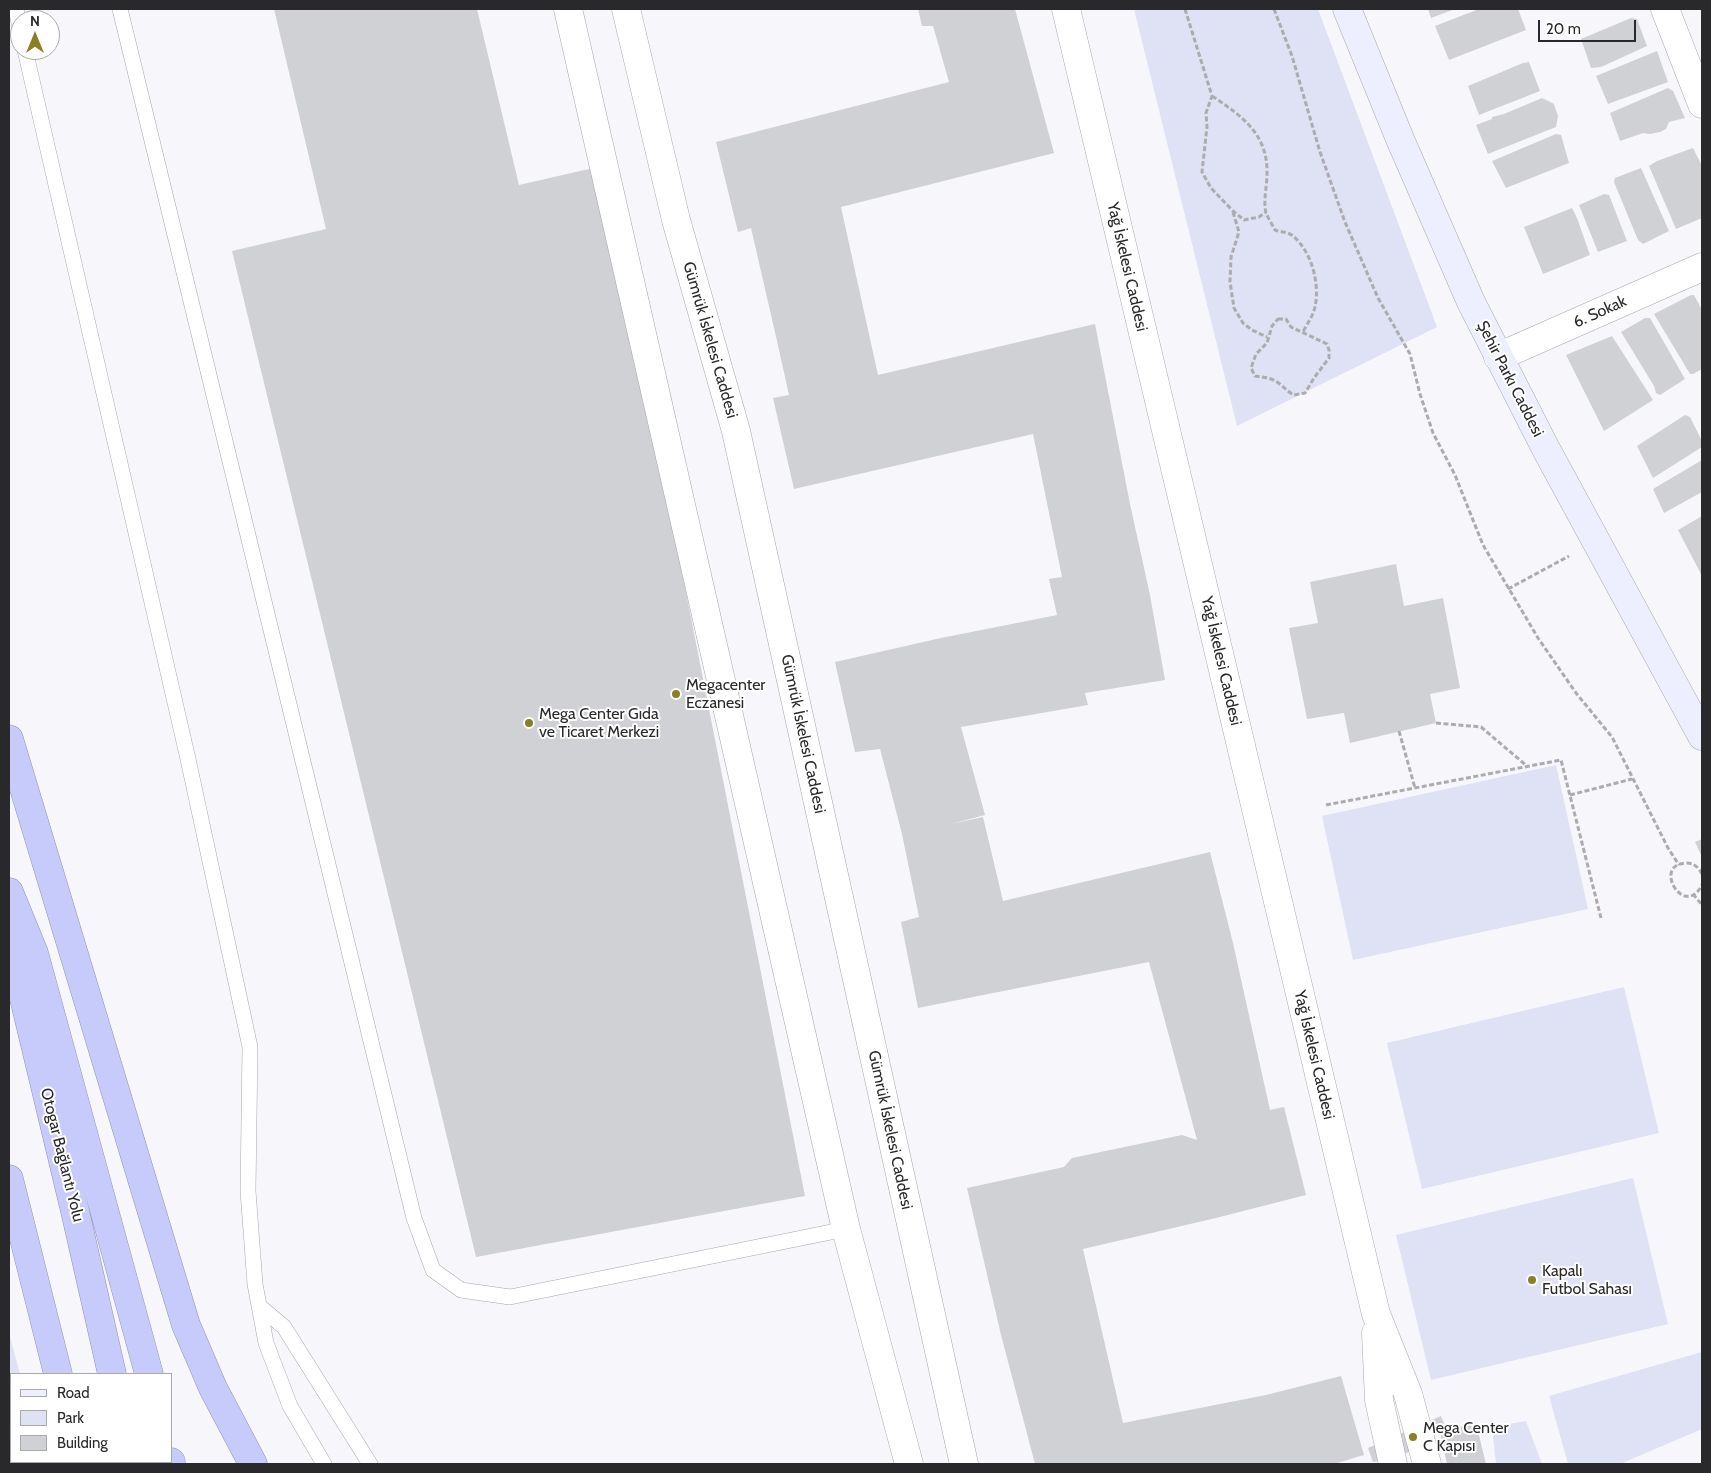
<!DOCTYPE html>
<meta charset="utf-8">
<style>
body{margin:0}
#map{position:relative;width:1711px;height:1473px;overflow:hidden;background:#f7f7fb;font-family:Cabin,sans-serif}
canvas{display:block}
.frame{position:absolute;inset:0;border:10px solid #29292b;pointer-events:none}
.legend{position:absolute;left:10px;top:1373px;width:162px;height:90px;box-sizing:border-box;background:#fff;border:1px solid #a9a9aa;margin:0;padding:6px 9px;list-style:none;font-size:15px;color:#29292b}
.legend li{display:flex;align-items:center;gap:10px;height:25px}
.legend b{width:25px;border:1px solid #a9a9aa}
.north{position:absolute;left:10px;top:10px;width:50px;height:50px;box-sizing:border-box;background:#fff;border:1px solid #a9a9aa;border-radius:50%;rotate:0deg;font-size:14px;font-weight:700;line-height:20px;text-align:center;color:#29292b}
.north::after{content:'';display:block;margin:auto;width:18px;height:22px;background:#8b7f25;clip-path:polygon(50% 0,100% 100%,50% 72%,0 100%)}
.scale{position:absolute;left:1538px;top:20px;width:98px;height:22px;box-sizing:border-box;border:2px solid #29292b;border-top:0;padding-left:6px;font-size:15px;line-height:18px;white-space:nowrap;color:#29292b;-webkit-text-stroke:4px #fff;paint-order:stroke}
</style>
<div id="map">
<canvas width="1711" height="1473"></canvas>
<div class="frame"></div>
<ul class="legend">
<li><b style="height:6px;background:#eeeffe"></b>Road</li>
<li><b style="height:14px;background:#dfe1f4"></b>Park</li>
<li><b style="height:14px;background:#d0d1d5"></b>Building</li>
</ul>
<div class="north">N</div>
<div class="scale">20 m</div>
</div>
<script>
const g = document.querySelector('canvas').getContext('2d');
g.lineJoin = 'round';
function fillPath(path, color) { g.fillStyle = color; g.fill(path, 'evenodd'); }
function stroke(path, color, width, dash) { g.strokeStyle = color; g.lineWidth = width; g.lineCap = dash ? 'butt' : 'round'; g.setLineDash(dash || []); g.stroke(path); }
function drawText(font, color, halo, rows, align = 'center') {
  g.font = font + ' Cabin,sans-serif'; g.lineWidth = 4; g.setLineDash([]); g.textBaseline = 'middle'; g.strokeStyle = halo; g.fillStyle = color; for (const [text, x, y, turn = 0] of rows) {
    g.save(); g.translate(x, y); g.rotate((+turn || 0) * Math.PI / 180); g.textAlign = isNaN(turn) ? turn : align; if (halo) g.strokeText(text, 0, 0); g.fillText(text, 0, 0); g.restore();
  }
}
fillPath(new Path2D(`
 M1134 9H1318L1437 327 1237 426Z
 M1556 765 1588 909 1353 960 1322 816Z
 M1624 987 1659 1133 1422 1189 1387 1043Z
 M1633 1178 1668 1324 1431 1380 1396 1235Z
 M9 1333 20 1374H11V1399L9 1395Z
 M1702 1352V1429L1620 1464H1568L1549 1396Z
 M1526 1421 1542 1464H1496L1492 1427Z`), '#dfe1f4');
fillPath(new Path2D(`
 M274 9H477L519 185 602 166 805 1196 476 1257 232 251 326 229Z
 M918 9H1015L1054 153 841 207 878 375 1095 324 1130 504 1150 595 1165 680 1085 693 1088 705 961 727 985 815 951 824 983 817 1003 901 1210 852 1233 943 1270 1110 1284 1107 1306 1195 1216 1218 1083 1249 1123 1423 1266 1395 1341 1376 1364 1455 1334 1464H1035L1001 1335 967 1188 1064 1167 1072 1158 1182 1135 1197 1140 1149 962 918 1008 901 922 919 917 902 834 880 749 855 752 835 662 941 638 1057 615 1049 579 1062 577 1033 434 794 489 773 398 789 395 777 341 751 228 738 232 716 142 949 82 933 26H922Z
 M1428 9H1455L1431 18Z
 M1479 9H1518L1526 30 1449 60 1435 26Z
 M1631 18 1637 19 1647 46 1601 67 1591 68 1581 39Z
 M1657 51 1668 82 1608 104 1596 76Z
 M1529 62 1540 91 1479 115 1468 86 1523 63Z
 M1668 88 1673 91 1685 118 1669 122 1666 129 1660 132 1650 134 1643 133 1620 141 1610 113Z
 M1542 98 1554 104 1558 116 1556 127 1488 154 1476 125 1492 119V117L1504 114Z
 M1556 134 1561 135 1569 163 1506 188 1492 161Z
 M1693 148 1702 166V218L1676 229 1649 166 1657 161Z
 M1641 168 1669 231 1643 244 1638 240 1614 182 1615 178Z
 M1604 194 1609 195 1627 241 1598 252 1579 205Z
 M1572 208 1577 218 1590 255 1543 274 1524 227Z
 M1691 295H1694L1702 310V369L1693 374H1690L1654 314Z
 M1645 318H1650L1685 379 1660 395 1656 393 1654 386 1621 332Z
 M1612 336 1653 400 1604 431 1566 355Z
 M1685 415 1690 417 1702 441V447L1653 478 1637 446Z
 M1702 460V492L1664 513 1653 489Z
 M1702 516V576L1678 530Z
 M1396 564 1404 606 1443 598 1460 688 1430 694 1436 723 1350 743 1344 713 1307 719 1289 628 1318 623 1310 582Z
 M1702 839V857L1695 842Z
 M1441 1416 1446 1428 1441 1431 1476 1423 1486 1464H1447L1440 1432 1409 1452 1397 1457 1373 1462 1368 1448Z`), '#d0d1d5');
const lane = new Path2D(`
 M16 9 20 27
 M120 9 414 1218 433 1270 461 1290 510 1297 846 1229
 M25 50 188 759 250 1047 248 1191 255 1284 266 1343 290 1406 324 1464
 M259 1306 284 1327 370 1464`);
const street = new Path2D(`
 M568 9 846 1229 909 1464
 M626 9 676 220 736 431 964 1464
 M1066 9 1376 1314 1408 1394 1427 1464
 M1665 9 1702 104
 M1498 357 1702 267
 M1376 1333 1379 1400 1393 1464`);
const secondary = new Path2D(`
 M1347 9 1400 139 1471 302 1546 449 1702 736`);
const highway = new Path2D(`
 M9 739 186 1325 213 1388 253 1464
 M9 892 34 953 149 1374
 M9 936 75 1211 112 1374
 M9 1179 58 1374
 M80 1462 81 1464
 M131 1462 132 1464
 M171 1462V1464`);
stroke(lane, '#a7a8ab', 16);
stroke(street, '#a7a8ab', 29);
stroke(secondary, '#a7a8ab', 29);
stroke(highway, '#9092b3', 29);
stroke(new Path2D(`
 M1185 9 1212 96 1206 113 1207 127 1202 172 1211 188 1233 211 1244 220 1259 217 1266 212
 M1274 9 1292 56 1320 152 1345 222 1378 298 1410 354 1420 394 1433 433 1455 475 1483 545 1538 638 1576 693 1612 737 1668 848 1679 865
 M1212 96C1242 116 1268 134 1267 174 1267 186 1263 201 1266 213 1268 218 1272 224 1275 230 1280 232 1289 232 1293 236 1312 252 1320 284 1315 307 1313 316 1307 324 1303 332
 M1233 212 1239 232 1231 257 1230 282 1234 308 1243 323 1252 330 1267 337
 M1278 319H1286L1291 327 1327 344 1329 350V358L1314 378 1305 393 1294 395C1286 391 1280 382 1271 379 1266 377 1260 377 1255 376L1251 368 1256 354 1267 343 1272 326Z
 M1508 589 1569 556
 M1436 723 1481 727 1527 766
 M1399 731 1415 788
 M1570 795 1632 779
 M1326 805 1561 760 1601 918
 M1702 874C1699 868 1694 863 1687 863 1651 863 1684 920 1702 885
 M1693 894 1702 905`), '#acacaf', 3, [5, 2.5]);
stroke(lane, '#fff', 15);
stroke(street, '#fff', 28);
stroke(secondary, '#eeeffe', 28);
stroke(highway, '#c7cbfc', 28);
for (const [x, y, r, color] of [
 [676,694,5,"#8b7f25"],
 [529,723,5,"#8b7f25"],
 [1532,1280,5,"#8b7f25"],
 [1413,1437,5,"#8b7f25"]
]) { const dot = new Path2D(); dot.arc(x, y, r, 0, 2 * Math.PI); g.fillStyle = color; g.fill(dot); stroke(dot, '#fff', 2); }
drawText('16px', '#29292b', '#fff', [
 ["Yağ İskelesi Caddesi",1127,267,77],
 ["6. Sokak",1600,312,-24],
 ["Gümrük İskelesi Caddesi",710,340,74],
 ["Şehir Parkı Caddesi",1510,379,63],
 ["Yağ İskelesi Caddesi",1221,661,77],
 ["Gümrük İskelesi Caddesi",803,734,78],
 ["Yağ İskelesi Caddesi",1314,1055,77],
 ["Gümrük İskelesi Caddesi",890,1130,78],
 ["Otogar Bağlantı Yolu",62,1155,76]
]);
drawText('16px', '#29292b', '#fff', [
 ["Megacenter",686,685],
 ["Eczanesi",686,703],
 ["Mega Center Gıda",539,714],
 ["ve Ticaret Merkezi",539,732],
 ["Kapalı",1542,1271],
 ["Futbol Sahası",1542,1289],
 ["Mega Center",1423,1428],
 ["C Kapısı",1423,1446]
], 'left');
</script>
